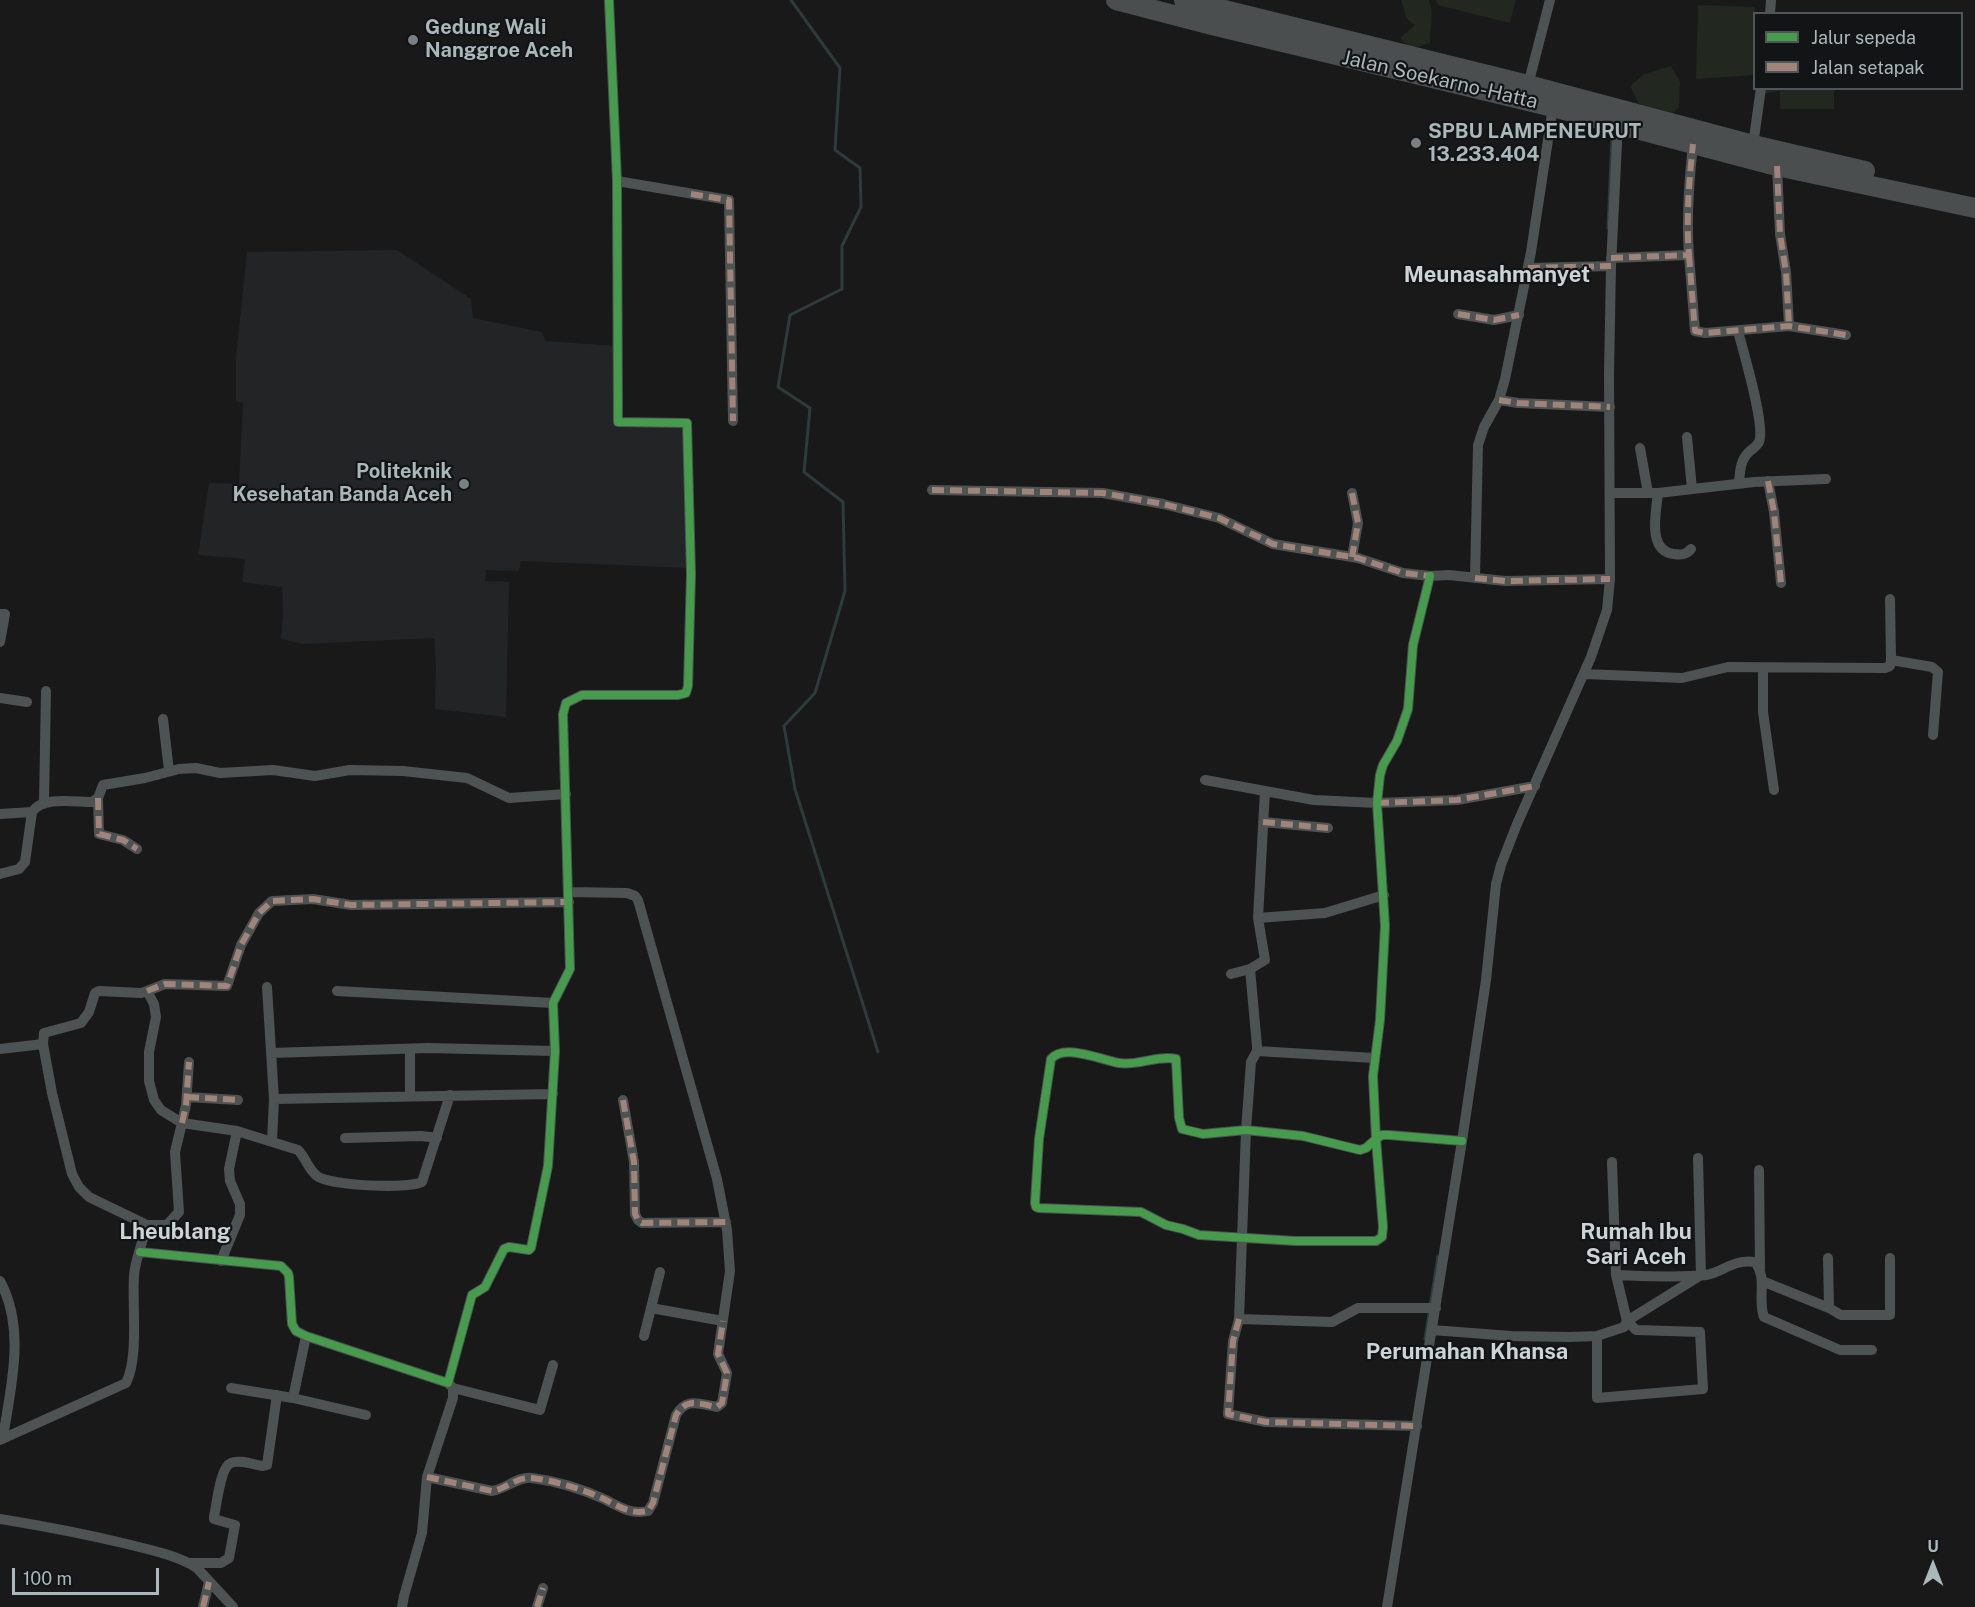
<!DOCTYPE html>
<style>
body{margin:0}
#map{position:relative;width:1975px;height:1607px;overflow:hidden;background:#19191a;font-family:"Public Sans",sans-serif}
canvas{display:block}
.legend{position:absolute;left:1753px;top:12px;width:210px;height:78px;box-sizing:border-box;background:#131416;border:2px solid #4f5658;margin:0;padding:8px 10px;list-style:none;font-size:18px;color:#aab8bb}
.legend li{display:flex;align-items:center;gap:12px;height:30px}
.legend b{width:30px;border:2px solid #4f5658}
.north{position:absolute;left:1903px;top:1535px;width:60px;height:60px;-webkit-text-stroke:4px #131416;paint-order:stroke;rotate:0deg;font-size:16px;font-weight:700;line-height:24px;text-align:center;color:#aab8bb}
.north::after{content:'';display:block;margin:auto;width:21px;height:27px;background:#aab8bb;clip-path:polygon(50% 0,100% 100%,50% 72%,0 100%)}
.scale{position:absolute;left:12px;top:1568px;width:147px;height:27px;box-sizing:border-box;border:3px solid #aab8bb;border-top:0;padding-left:8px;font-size:18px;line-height:21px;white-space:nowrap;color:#aab8bb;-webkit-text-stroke:4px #131416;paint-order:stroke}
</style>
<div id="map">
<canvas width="1975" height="1607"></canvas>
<ul class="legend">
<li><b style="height:8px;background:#469c4c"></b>Jalur sepeda</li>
<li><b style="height:8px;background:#a18479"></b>Jalan setapak</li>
</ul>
<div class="north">U</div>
<div class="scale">100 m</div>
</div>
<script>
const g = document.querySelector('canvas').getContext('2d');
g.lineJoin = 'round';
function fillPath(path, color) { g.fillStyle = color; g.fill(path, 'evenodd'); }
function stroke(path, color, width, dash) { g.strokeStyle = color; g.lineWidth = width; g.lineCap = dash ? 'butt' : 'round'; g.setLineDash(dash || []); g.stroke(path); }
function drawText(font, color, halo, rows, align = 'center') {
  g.font = font + ' "Public Sans",sans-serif'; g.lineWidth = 4.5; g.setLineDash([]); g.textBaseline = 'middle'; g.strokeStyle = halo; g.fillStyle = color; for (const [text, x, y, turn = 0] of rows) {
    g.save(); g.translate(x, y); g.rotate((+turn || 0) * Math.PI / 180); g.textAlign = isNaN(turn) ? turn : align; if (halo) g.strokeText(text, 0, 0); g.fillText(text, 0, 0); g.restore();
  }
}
fillPath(new Path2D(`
 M397 250 471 299 473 318 542 332 545 341 616 346 618 426 690 425 687 568 521 561 519 571 486 570 485 581 509 582 506 717 435 709 436 667 434 638 302 644 281 639 283 615 282 587 242 582 245 559 198 555 209 483 239 484 243 403 236 401V357L247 252Z`), '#232426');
fillPath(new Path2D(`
 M1401 0H1429C1434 15 1430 28 1430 43 1415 47 1412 51 1400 38L1415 25 1407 19Z
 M1436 0H1516L1510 23 1438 5Z
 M1698 5 1755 7 1754 75 1696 79Z
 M1671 66 1680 82 1679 107 1673 113 1639 104 1630 86 1644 74Z
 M1761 89H1834V109H1780V91L1761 94Z`), '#22271f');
stroke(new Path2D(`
 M791 0 840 68 835 150 860 168 861 207 842 246V289L790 315 778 387 810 408 804 472 843 502 845 591 815 693 784 726 795 789 878 1052
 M1608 228 1612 138
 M1425 1339 1438 1256`), '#2c3c3b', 3);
stroke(new Path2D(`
 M1770 14 1771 0
 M1528 85 1550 0
 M1753 145 1761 88
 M1777 166 1780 234 1786 272 1789 326
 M617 181 729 200 733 421
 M1689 255 1695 331 1705 333 1789 326 1846 335
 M1611 258 1689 255C1686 218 1689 181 1693 144
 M1528 268 1611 266
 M1458 314 1494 320 1519 315
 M1738 331C1743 351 1766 426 1759 442 1757 446 1752 449 1749 452 1740 460 1740 472 1739 483
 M1499 400 1518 403 1610 407
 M1687 437 1692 489
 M1640 448 1648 493
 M1768 481 1774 512 1781 583
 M932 490 1103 493 1163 504 1219 518 1273 544 1358 558 1403 573 1430 576 1449 575 1505 581 1610 579
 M1352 493 1358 523 1352 557
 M1610 493H1658L1754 482 1826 479
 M1658 493C1656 512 1647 551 1674 554 1681 555 1686 555 1691 549
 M1430 576 1413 645 1408 709 1397 741 1383 765 1380 775 1377 803 1385 926 1380 1020 1373 1076 1376 1139 1366 1148 1360 1150 1303 1136 1246 1130 1203 1134 1182 1129 1179 1118 1176 1059C1158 1055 1137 1066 1119 1063 1101 1060 1064 1043 1051 1059L1039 1139 1035 1203 1036 1207 1039 1208 1141 1212 1166 1225 1183 1229 1199 1235 1295 1241H1376L1382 1237 1383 1227 1376 1139 1382 1135H1389L1462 1141
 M1475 578 1478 445 1484 427 1499 400 1505 379 1531 252 1553 107
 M0 614H5L0 642
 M1891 660 1932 667 1938 672 1933 735
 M1763 668V712L1774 790
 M1584 674 1682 678 1728 667 1885 668 1890 666 1891 660 1890 599
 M0 698 27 702
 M163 719 169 771
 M1205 780 1314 800 1377 803 1457 800 1535 786
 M1265 791 1258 918 1325 913 1384 895
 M98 798 99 834 123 840 137 849
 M44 802 46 691
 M0 814 32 812
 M1263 822 1328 828
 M0 874 19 869 25 862 32 812C43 796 74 802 92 802L98 798 103 785 145 778 179 769 196 768 220 773 273 770 315 776 350 770 403 771 467 778 509 798 566 794
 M1250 969 1257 1046V1051L1251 1062 1246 1130 1239 1319 1332 1322 1358 1308H1436
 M1231 974 1250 969 1265 960 1258 918
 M267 987 274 1099 272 1141
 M99 991 141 993 147 991 154 1004 156 1017 149 1052V1081L154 1100 161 1110 182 1123 175 1152 179 1212 167 1225H147L89 1197 79 1187 72 1174 52 1093 43 1044 44 1033 81 1023 89 1012 95 993Z
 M147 991 165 984 227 986 241 945 259 913 272 901 313 899 351 905 569 902
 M337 991 553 1003
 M0 1049 43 1044
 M410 1049V1096
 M1257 1051 1374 1058
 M271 1053 428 1048 555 1051
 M189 1062 186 1105 182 1123 237 1131 298 1150C306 1158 308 1169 317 1176 331 1186 407 1189 422 1182L450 1095
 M187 1097 238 1100
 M274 1099 553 1094
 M623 1100 634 1162 635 1214 638 1220 642 1223 726 1222
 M345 1138 421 1136 437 1138
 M1698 1158 1701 1275
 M1612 1162 1616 1275
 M1759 1170 1760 1269
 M140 1252 281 1266 288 1273 289 1277 292 1324 296 1331 306 1336 448 1383 472 1295 485 1287 504 1249 509 1247 529 1250 531 1248 548 1166 555 1051 553 1003 570 969 563 714 566 703 582 695H678L686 693 688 686 691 574 687 423 618 422 617 181 609 0
 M1828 1258 1829 1308
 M221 1261 240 1215V1204L230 1181 229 1169 237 1131
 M0 1281C26 1329 11 1386 3 1437
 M1762 1281 1829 1308 1841 1315H1890V1258
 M651 1308 723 1321
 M1239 1319 1233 1341 1228 1414 1266 1422 1417 1426
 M1432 1330 1511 1336 1570 1337 1597 1336 1624 1327 1627 1321 1616 1275C1645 1276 1676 1278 1706 1275 1724 1272 1732 1259 1755 1262 1768 1279 1757 1298 1764 1317L1840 1350H1872
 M644 1336 660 1272
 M1597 1336V1398L1703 1389 1700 1332 1636 1330 1627 1321 1701 1275
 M231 1388 293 1398 306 1336
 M453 1388 540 1410 553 1365
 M293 1398 366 1415
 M0 1440 126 1383C139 1358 132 1305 134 1276 135 1259 143 1242 147 1225
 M427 1477 492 1491C506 1489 518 1476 532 1478 556 1481 582 1489 604 1499 618 1506 631 1515 648 1511L653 1503 676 1415C687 1397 699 1404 717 1407L722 1403 727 1373 718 1354 730 1271 727 1230 717 1179 638 900 635 896 627 893 569 892
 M0 1519C43 1526 85 1534 127 1544 150 1550 177 1555 197 1568L233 1607
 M190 1563H221L229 1558 235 1525 214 1519V1516C217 1504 220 1467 231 1463 239 1459 254 1465 263 1466L267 1465 277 1395
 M203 1607 209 1582
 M402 1607 404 1596 422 1533 427 1477 453 1398V1388L448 1383
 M537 1607 543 1588
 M1387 1607 1462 1141 1486 980 1496 884 1501 865 1517 824 1591 657 1607 610 1610 579 1609 374 1611 266 1618 123`), '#4d5253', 10);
stroke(new Path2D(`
 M1116 0 1212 25 1553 107 1777 166 1975 208
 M1184 0 1528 85 1753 145 1865 171`), '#4b4e4f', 20);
stroke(new Path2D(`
 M1777 166 1780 234 1786 272 1789 326
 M691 194 729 200 733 421
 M1689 255 1695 331 1705 333 1789 326 1846 335
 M1611 258 1689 255C1686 218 1689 181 1693 144
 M1528 268 1611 266
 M1458 314 1494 320 1519 315
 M1499 400 1518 403 1610 407
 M1768 481 1774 512 1781 583
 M932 490 1103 493 1163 504 1219 518 1273 544 1358 558 1403 573 1430 576
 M1352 493 1358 523 1352 557
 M1475 578 1505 581 1610 579
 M98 798 99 834 123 840 137 849
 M1377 803 1457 800 1535 786
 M1263 822 1328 828
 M147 991 165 984 227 986 241 945 259 913 272 901 313 899 351 905 569 902
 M187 1097 238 1100
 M623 1100 634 1162 635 1214 638 1220 642 1223 726 1222
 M182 1123 186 1105 189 1062
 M1239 1319 1233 1341 1228 1414 1266 1422 1417 1426
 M427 1477 492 1491C506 1489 518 1476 532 1478 556 1481 582 1489 604 1499 618 1506 631 1515 648 1511L653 1503 676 1415C687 1397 699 1404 717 1407L722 1403 727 1373 718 1354 723 1321
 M203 1607 209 1582
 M537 1607 543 1588`), '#a18479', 6, [12, 6]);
stroke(new Path2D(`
 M1430 576 1413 645 1408 709 1397 741 1383 765 1380 775 1377 803 1385 926 1380 1020 1373 1076 1376 1139 1366 1148 1360 1150 1303 1136 1246 1130 1203 1134 1182 1129 1179 1118 1176 1059C1158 1055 1137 1066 1119 1063 1101 1060 1064 1043 1051 1059L1039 1139 1035 1203 1036 1207 1039 1208 1141 1212 1166 1225 1183 1229 1199 1235 1295 1241H1376L1382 1237 1383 1227 1376 1139 1382 1135H1389L1462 1141
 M140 1252 281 1266 288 1273 289 1277 292 1324 296 1331 306 1336 448 1383 472 1295 485 1287 504 1249 509 1247 529 1250 531 1248 548 1166 555 1051 553 1003 570 969 563 714 566 703 582 695H678L686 693 688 686 691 574 687 423 618 422 617 181 609 0`), '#469c4c', 8);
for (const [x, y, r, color] of [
 [413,40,6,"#778083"],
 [1416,143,6,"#778083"],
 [464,484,6,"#778083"]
]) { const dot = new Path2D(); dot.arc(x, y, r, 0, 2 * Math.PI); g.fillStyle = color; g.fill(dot); stroke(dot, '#131416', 2); }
drawText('bold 20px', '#aab8bb', '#131416', [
 ["Gedung Wali",425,28],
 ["Nanggroe Aceh",425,51],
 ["SPBU LAMPENEURUT",1428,132],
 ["13.233.404",1428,155],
 ["Politeknik",452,472,"right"],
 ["Kesehatan Banda Aceh",452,495,"right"]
], 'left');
drawText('20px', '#aab8bb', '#131416', [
 ["Jalan Soekarno-Hatta",1440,80,13]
]);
drawText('bold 22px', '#cbd4d6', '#131416', [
 ["Meunasahmanyet",1497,275],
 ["Lheublang",175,1232],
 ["Rumah Ibu",1636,1232],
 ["Sari Aceh",1636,1257],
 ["Perumahan Khansa",1467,1352]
]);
</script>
